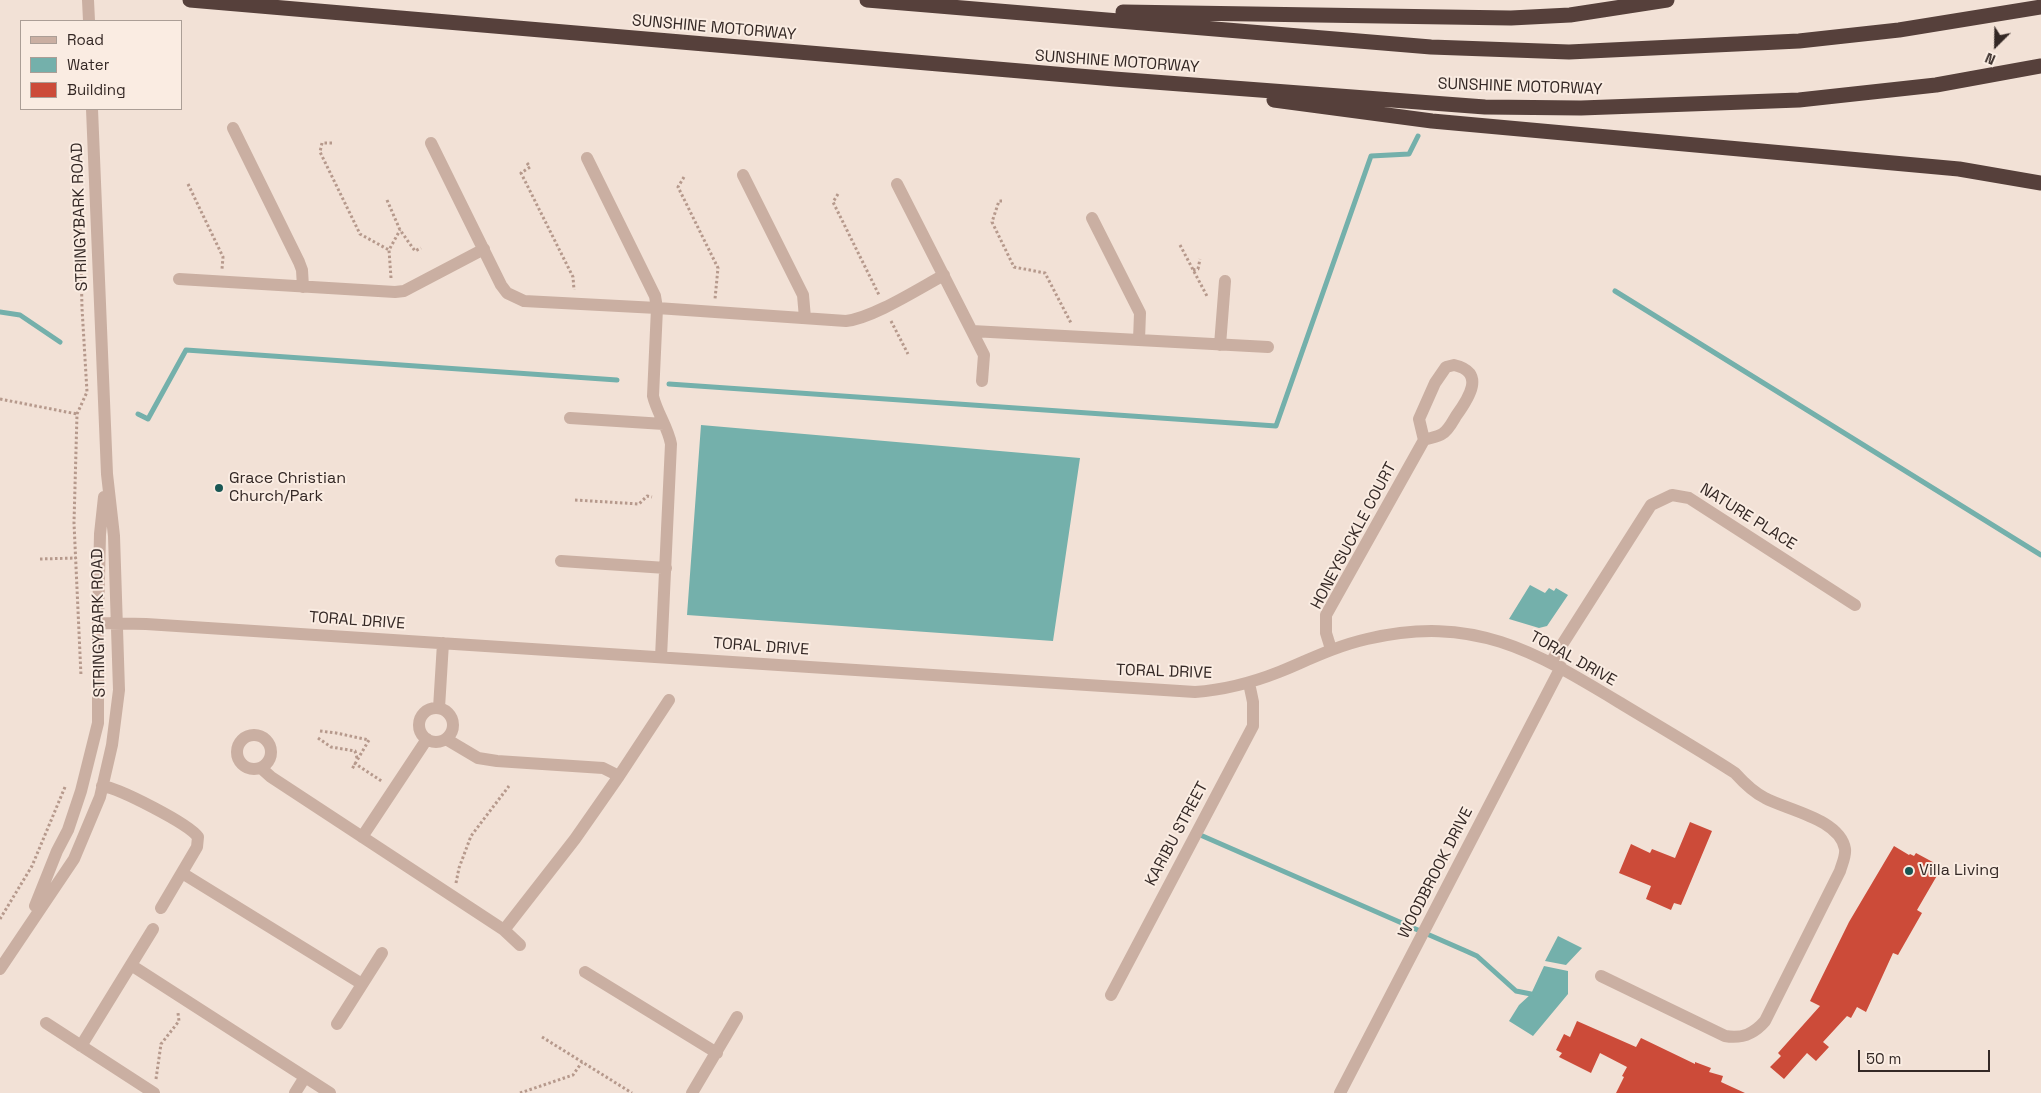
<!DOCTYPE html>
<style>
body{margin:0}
#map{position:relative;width:2041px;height:1093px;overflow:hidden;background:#f2e1d6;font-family:"Space Grotesk",sans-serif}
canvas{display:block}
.legend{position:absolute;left:20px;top:20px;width:162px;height:90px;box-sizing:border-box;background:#faece2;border:1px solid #ab9e96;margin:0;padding:6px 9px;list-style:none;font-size:15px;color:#342825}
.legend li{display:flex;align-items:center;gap:10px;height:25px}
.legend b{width:25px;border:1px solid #ab9e96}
.north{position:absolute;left:1971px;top:20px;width:50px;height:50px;-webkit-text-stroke:4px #faece2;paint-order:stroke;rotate:203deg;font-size:14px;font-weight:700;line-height:20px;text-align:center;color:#342825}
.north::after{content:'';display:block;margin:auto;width:18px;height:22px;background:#342825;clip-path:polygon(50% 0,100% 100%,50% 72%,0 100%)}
.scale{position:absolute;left:1858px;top:1050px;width:132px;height:22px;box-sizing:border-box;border:2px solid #342825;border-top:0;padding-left:6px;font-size:15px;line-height:18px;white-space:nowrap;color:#342825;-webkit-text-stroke:4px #faece2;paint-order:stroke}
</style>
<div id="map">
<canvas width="2041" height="1093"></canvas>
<ul class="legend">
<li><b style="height:6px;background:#caafa2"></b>Road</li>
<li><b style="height:14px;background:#74b0ab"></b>Water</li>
<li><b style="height:14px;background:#cc4b39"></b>Building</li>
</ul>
<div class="north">N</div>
<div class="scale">50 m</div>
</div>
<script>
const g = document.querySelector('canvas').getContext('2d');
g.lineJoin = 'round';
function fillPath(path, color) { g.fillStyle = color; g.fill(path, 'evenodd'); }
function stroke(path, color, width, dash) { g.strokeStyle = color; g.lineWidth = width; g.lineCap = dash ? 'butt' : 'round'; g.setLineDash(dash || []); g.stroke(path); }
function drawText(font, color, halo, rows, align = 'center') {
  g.font = font + ' "Space Grotesk",sans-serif'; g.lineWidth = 4; g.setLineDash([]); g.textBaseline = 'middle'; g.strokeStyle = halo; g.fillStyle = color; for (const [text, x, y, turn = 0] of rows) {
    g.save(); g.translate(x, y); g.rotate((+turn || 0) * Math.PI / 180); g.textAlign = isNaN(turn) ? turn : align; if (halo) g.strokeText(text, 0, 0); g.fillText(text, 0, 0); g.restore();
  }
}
fillPath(new Path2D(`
 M701 425 1080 458 1053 641 687 615Z
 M1530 585 1545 593 1549 588 1554 591 1556 588 1568 595 1547 626 1539 628 1509 619Z
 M1558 936 1582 948 1566 965 1545 961Z
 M1544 966 1568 971V994L1533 1036 1509 1021 1519 1005 1531 994Z`), '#74b0ab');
stroke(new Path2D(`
 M1615 291 2041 555
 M0 312 20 315 60 342
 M669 384 1276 426 1371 156 1409 154 1418 136
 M138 414 148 419 186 350 617 380
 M1198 834 1466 951 1477 956 1516 991 1531 994`), '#74b0ab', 5);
fillPath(new Path2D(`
 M1690 822 1712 831 1681 905 1674 903 1671 910 1646 899 1651 886 1619 873 1631 844 1650 853 1652 849 1675 858Z
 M1894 846 1909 855 1910 854 1914 856 1916 853 1942 867 1917 910 1922 913 1898 955 1893 953 1866 1012 1857 1007 1851 1018 1847 1016 1823 1042 1829 1047 1816 1061 1807 1053 1784 1079 1770 1067 1781 1056 1778 1053 1820 1006 1810 1001 1849 922Z
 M1577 1021 1636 1047 1641 1038 1695 1064V1062L1711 1068 1709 1072 1723 1076 1721 1082 1745 1093H1616L1624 1077 1622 1076 1627 1067 1600 1053 1591 1073 1559 1057 1562 1053 1556 1050 1564 1034 1570 1037Z`), '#cc4b39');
stroke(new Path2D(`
 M332 143H322L320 152 360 234 389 250
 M527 163 530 167 521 173 573 277 574 290
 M684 177 678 187 718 268 715 299
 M188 184 223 257 222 269
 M838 194 833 202 879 295
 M387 200 400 230 415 251 421 248
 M1002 201H999L992 222 1014 267 1045 273 1071 323
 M80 219 82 308 87 392 77 414 74 523 81 676
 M1180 245 1208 298
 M1193 270 1198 269 1200 259
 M391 278 389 250 400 230
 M891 321 908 354
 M0 399 77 414
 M575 500 639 504 647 496 652 497
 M40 559 76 558
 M320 731 336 733 369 740 352 769
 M318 738 331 747 355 751 357 758
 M354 763 383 782
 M456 883 459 868 471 836 509 786
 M0 919 32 866 65 787
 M542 1037 632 1093
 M156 1079 161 1044 179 1021 178 1013
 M520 1093 573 1075 582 1062`), '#b6998c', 3, [2.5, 2.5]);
stroke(new Path2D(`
 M88 0 89 21
 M233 128 299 262 302 270 303 287
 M431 143 501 285 507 293 524 301 657 308 846 321C873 318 918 289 944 275
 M587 158 655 296 657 308 653 396C657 413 668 427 671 444L661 657
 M743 175 803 295 805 318
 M897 184 984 355 982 381
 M1092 218 1140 313 1139 340
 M179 279 395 292 404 291 484 249
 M972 331 1268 347
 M1220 345 1225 281
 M1454 365C1486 372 1469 398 1456 416 1453 421 1448 431 1442 434 1438 437 1429 438 1424 440L1419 419 1435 383 1446 367Z
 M570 418 664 424
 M561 561 666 568
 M98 623 146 624 1195 692C1224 690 1251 683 1279 672 1308 660 1336 646 1367 639 1474 614 1534 651 1622 704 1660 727 1698 749 1735 773 1744 783 1753 792 1765 798 1787 810 1840 819 1845 849 1846 856 1842 864 1840 871L1765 1021C1754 1034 1742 1039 1725 1036L1601 976
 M1331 649 1326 633V615L1424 440
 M1551 662 1651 505 1672 495 1689 498 1855 605
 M419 725a17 17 0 1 1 34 0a17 17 0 1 1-34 0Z
 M439 708 443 643
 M237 752a17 17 0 1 1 34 0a17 17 0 1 1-34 0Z
 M446 739 478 758 497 761 603 768 619 776
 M261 768 271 777 504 930 520 945
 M102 786C119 788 189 824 198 837L197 847 161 908
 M362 837 427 739
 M182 873 362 984
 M35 906 57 851 68 830 81 791 98 723V623L100 534 104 497
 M504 930 575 839 619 776 669 700
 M131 965 330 1093
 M0 969 74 859 100 797 112 745 119 690 114 536 107 474 92 109
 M585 972 717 1053
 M1111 995 1253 726V702L1249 683
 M46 1023 154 1093
 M337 1024 382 953
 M81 1046 153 929
 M295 1093 305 1077
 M692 1093 737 1017
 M1340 1093 1561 667`), '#caafa2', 12);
stroke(new Path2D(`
 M190 0 1114 79 1485 107 1581 108 1799 100 1936 85 2041 66
 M867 0 1431 47 1569 52 1799 41 1899 30 2041 7
 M1123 12 1511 18 1570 15 1667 0
 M1274 100 1432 121 1959 169 2041 183`), '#56403b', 15);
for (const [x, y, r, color] of [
 [219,488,5,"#195754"],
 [1909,871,5,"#195754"]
]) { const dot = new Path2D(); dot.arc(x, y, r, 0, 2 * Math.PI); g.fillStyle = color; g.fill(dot); stroke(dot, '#faece2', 2); }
drawText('16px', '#342825', '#faece2', [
 ["SUNSHINE MOTORWAY",714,28,5],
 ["SUNSHINE MOTORWAY",1117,62,4],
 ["SUNSHINE MOTORWAY",1520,87,2],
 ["STRINGYBARK ROAD",80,217,-92],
 ["NATURE PLACE",1748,517,32],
 ["HONEYSUCKLE COURT",1354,536,-62],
 ["TORAL DRIVE",357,621,4],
 ["STRINGYBARK ROAD",99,623,-91],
 ["TORAL DRIVE",761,647,4],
 ["TORAL DRIVE",1573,659,29],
 ["TORAL DRIVE",1164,672,2],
 ["KARIBU STREET",1177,834,-62],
 ["WOODBROOK DRIVE",1436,873,-63]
]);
drawText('16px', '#342825', '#faece2', [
 ["Grace Christian",229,479],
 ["Church/Park",229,497],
 ["Villa Living",1919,871]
], 'left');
</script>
